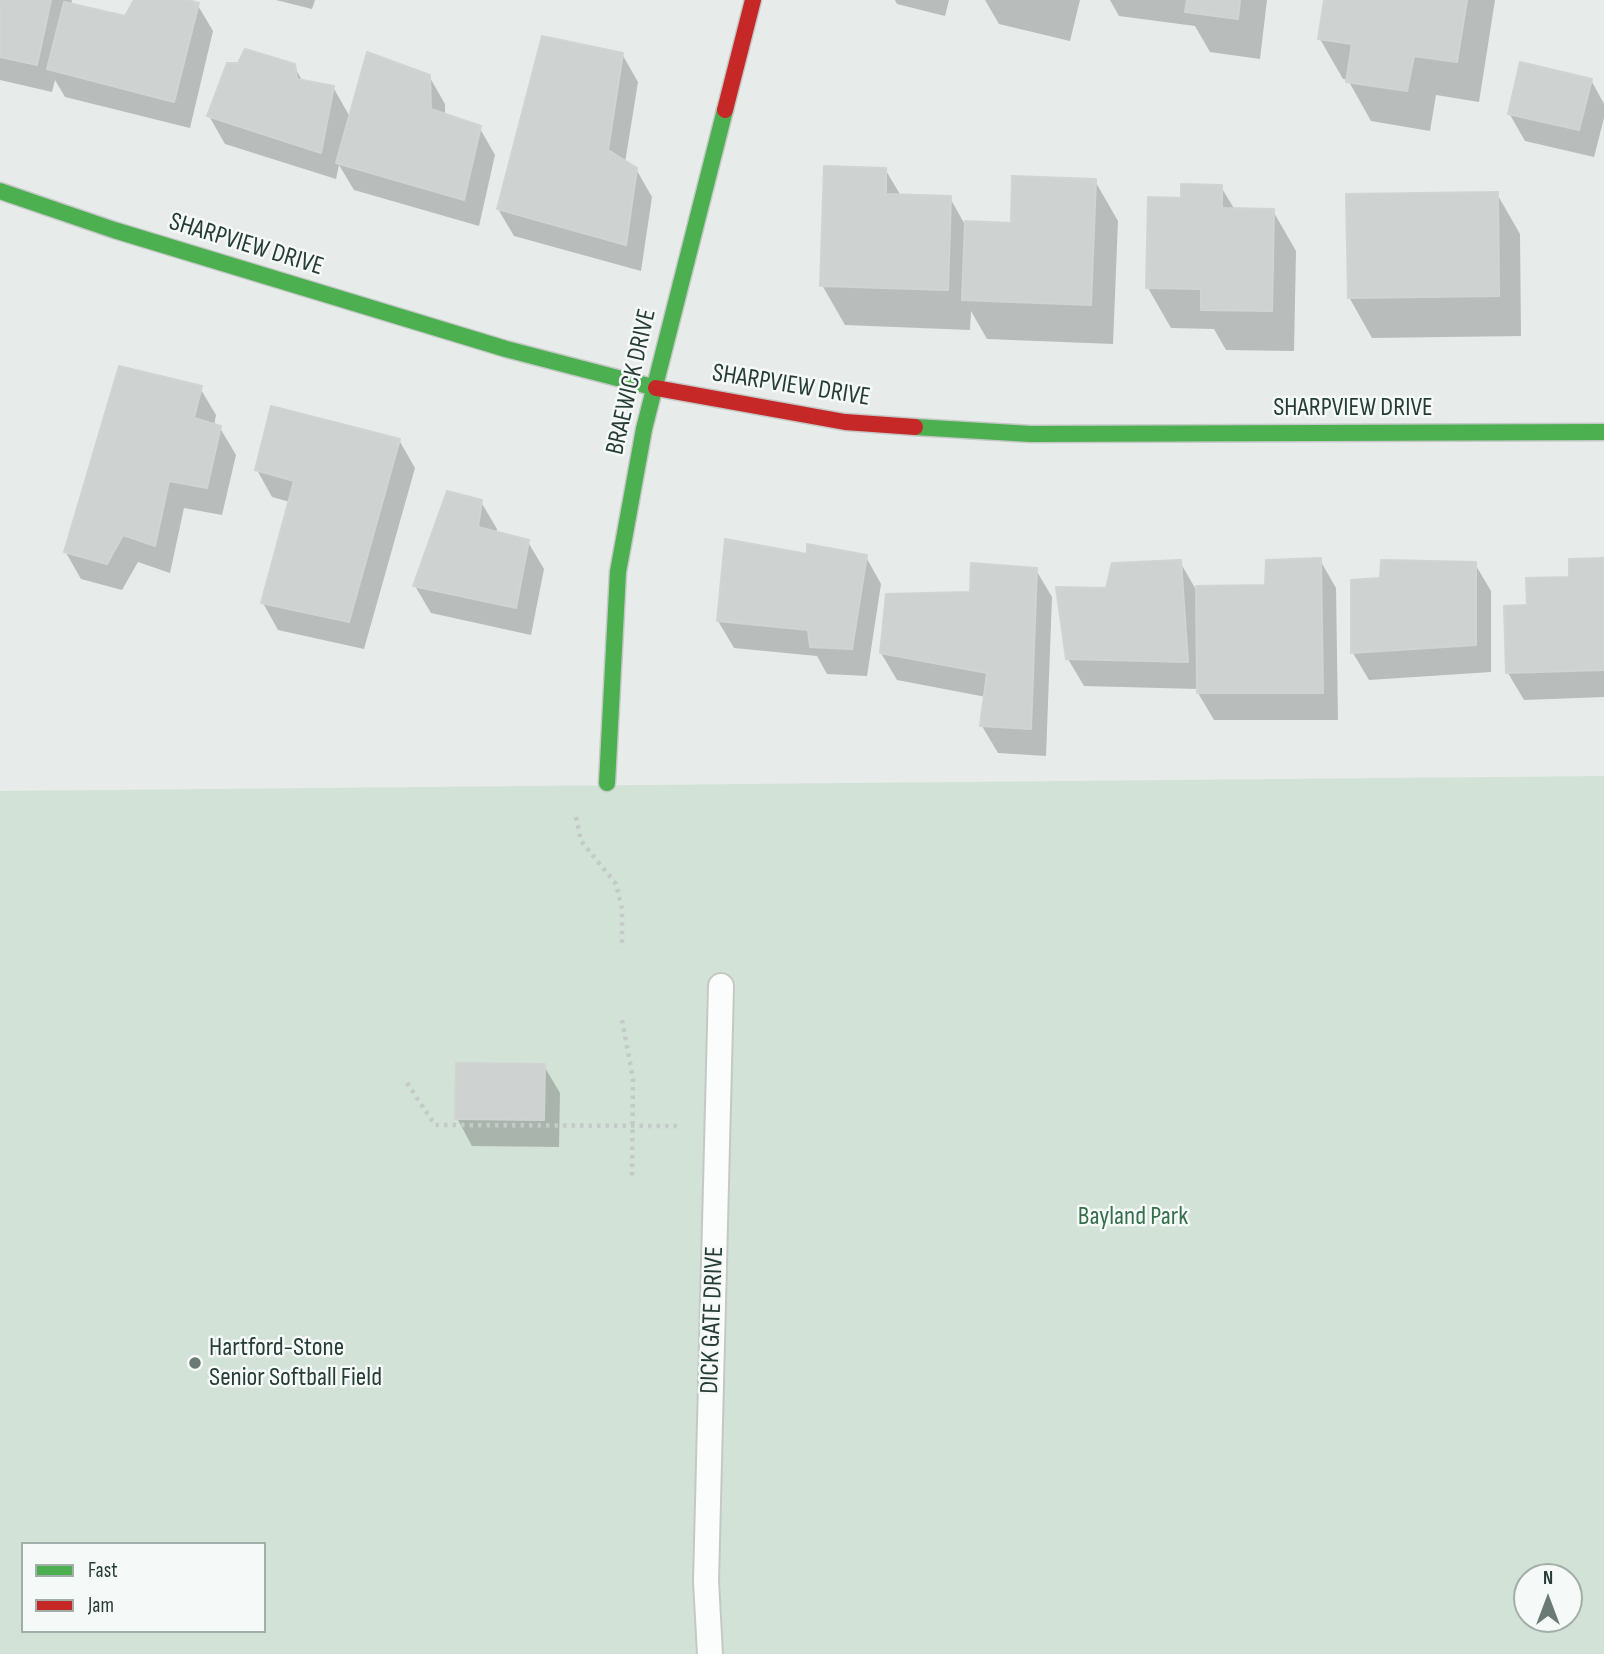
<!DOCTYPE html>
<style>
body{margin:0}
#map{position:relative;width:1604px;height:1654px;overflow:hidden;background:#e7ebe9;font-family:"Sofia Sans Condensed",sans-serif}
canvas{display:block}
.legend{position:absolute;left:21px;top:1542px;width:245px;height:91px;box-sizing:border-box;background:#f5f9f7;border:2px solid #a2aeaa;margin:0;padding:9px 12px;list-style:none;font-size:21px;color:#263d37}
.legend li{display:flex;align-items:center;gap:14px;height:35px}
.legend b{width:35px;border:2px solid #a2aeaa}
.north{position:absolute;left:1513px;top:1563px;width:70px;height:70px;box-sizing:border-box;background:#f5f9f7;border:2px solid #a2aeaa;border-radius:50%;rotate:0deg;font-size:19px;font-weight:700;line-height:28px;text-align:center;color:#263d37}
.north::after{content:'';display:block;margin:auto;width:24px;height:32px;background:#6a7a75;clip-path:polygon(50% 0,100% 100%,50% 72%,0 100%)}
</style>
<div id="map">
<canvas width="1604" height="1654"></canvas>
<ul class="legend">
<li><b style="height:9px;background:#4caf50"></b>Fast</li>
<li><b style="height:9px;background:#c62828"></b>Jam</li>
</ul>
<div class="north">N</div>
</div>
<script>
const g = document.querySelector('canvas').getContext('2d');
g.lineJoin = 'round';
function fillPath(path, color) { g.fillStyle = color; g.fill(path, 'evenodd'); }
function stroke(path, color, width, dash) { g.strokeStyle = color; g.lineWidth = width; g.lineCap = dash ? 'butt' : 'round'; g.setLineDash(dash || []); g.stroke(path); }
function drawText(font, color, halo, rows, align = 'center') {
  g.font = font + ' "Sofia Sans Condensed",sans-serif'; g.lineWidth = 5; g.setLineDash([]); g.textBaseline = 'middle'; g.strokeStyle = halo; g.fillStyle = color; for (const [text, x, y, turn = 0] of rows) {
    g.save(); g.translate(x, y); g.rotate((+turn || 0) * Math.PI / 180); g.textAlign = isNaN(turn) ? turn : align; if (halo) g.strokeText(text, 0, 0); g.fillText(text, 0, 0); g.restore();
  }
}
fillPath(new Path2D(`
 M1604 776V1654H0V791ZM23 1544H264V1631H23ZM1527 1577H1569V1619H1527Z`), '#d2e2d7');
fillPath(new Path2D(`
 M0 0H72L71 5 126 18 136 0H181L197 4 213 31 190 128 65 97 55 80 52 92 0 80Z
 M276 0H315L312 9Z
 M895 0H949L945 16 897 4Z
 M985 0H1080L1070 41 999 24Z
 M1110 0H1267L1260 59 1210 52 1195 26 1119 16Z
 M1326 0H1495L1479 102 1436 95 1430 131 1371 121 1348 80 1343 79 1320 39Z
 M622 54 638 82 625 163 636 169 652 197 641 271 514 236 498 209Z
 M294 66 303 82 333 87 350 117 429 76 445 104V116L479 127 495 155 479 226 354 190 339 165 336 179 225 144 209 116Z
 M1591 80 1604 104V118L1594 157 1525 141 1509 113Z
 M885 169 901 196 950 198 964 223 1012 225 1095 181 1118 221 1113 344 987 339 971 311 970 330 845 325 822 285Z
 M1221 187 1235 210 1273 211 1296 251 1294 351 1226 350 1214 329 1171 328 1148 288 1183 200Z
 M1497 194 1520 234 1521 336 1372 338 1349 297Z
 M200 388 216 415 214 426 220 428 236 455 222 515 184 508 170 573 138 562 122 590 81 579 65 551Z
 M399 440 415 468 364 649 278 630 263 603 290 502 272 497 257 470Z
 M481 502 497 529 496 534 528 542 544 569 531 635 431 613 415 586Z
 M809 556 866 557 881 584 867 676 827 674 817 656 734 648 718 621Z
 M1320 560 1336 588 1338 720H1214L1198 693V689L1084 686 1068 659 1107 590 1180 562 1195 588 1267 587Z
 M1604 560V697L1524 700 1508 673 1528 607 1571 578Z
 M1475 564 1491 591V672L1369 680 1353 653 1382 579Z
 M1036 570 1052 597 1046 756 998 753 982 726 986 697 897 680 881 653 971 594Z
 M544 1066 560 1093 559 1147 472 1146 457 1118Z`), '#0003');
const building = new Path2D(`
 M0 0H51L37 65 0 57Z
 M134 0H188L199 3 174 102 47 69 64 2 125 16Z
 M1187 0H1240L1238 19 1185 12Z
 M1324 0H1467L1457 62 1414 56 1407 91 1346 82 1352 44 1318 39Z
 M542 36 623 53 608 150 637 168 626 245 497 209Z
 M245 49 295 64 297 79 334 86 321 153 207 116 227 63H238Z
 M367 52 430 75 431 109 481 126 464 200 336 163Z
 M1520 62 1592 79 1579 130 1508 114Z
 M824 166 886 168V194L951 196 948 290 820 286Z
 M1012 176 1096 179 1091 305 962 300 965 221 1011 223Z
 M1181 184 1222 185V208L1274 209 1272 311 1201 310V289L1146 288 1148 197 1181 198Z
 M1498 192 1499 296 1348 298 1346 194Z
 M119 366 202 386 194 418 221 426 207 488 169 481 155 546 123 535 107 564 64 552Z
 M271 406 400 439 349 622 261 603 294 481 255 470Z
 M447 491 482 500 478 527 529 540 516 608 413 586Z
 M725 539 807 554V544L867 555 852 649 810 647 808 630 717 621Z
 M1321 558 1323 693H1197L1196 586 1265 585 1266 560Z
 M1604 558V670L1506 673 1504 606 1527 605 1526 578 1569 577V559Z
 M1181 560 1188 662 1066 659 1056 587 1106 588 1112 563Z
 M1381 560 1476 562V645L1351 653V580L1380 578Z
 M971 563 1037 568 1031 729 980 726 987 673 880 653 886 594 970 592Z
 M456 1063 545 1064 544 1120 455 1119Z`);
fillPath(building, '#ced2d1');
stroke(building, '#d0d4d2', 2);
const lane = new Path2D(`
 M710 1654 706 1581 721 986`);
const fast = new Path2D(`
 M0 191 114 230 506 349 656 388
 M915 427 1031 434 1604 432
 M607 783 618 572 644 429 725 110`);
const jam = new Path2D(`
 M725 110 753 0
 M656 388 845 422 915 427`);
stroke(lane, '#c4c8c6', 28);
stroke(fast, '#c4c9c7', 19);
stroke(jam, '#c4c9c7', 19);
stroke(new Path2D(`
 M576 817 581 841 616 884 622 909V948
 M622 1020 633 1079 632 1177
 M407 1083 435 1125 678 1126`), '#c3cac7', 4.5, [3.5, 5]);
stroke(lane, '#fbfcfc', 24);
stroke(fast, '#4caf50', 16);
stroke(jam, '#c62828', 16);
for (const [x, y, r, color] of [
 [195,1363,7,"#6a7a75"]
]) { const dot = new Path2D(); dot.arc(x, y, r, 0, 2 * Math.PI); g.fillStyle = color; g.fill(dot); stroke(dot, '#f5f9f7', 2.5); }
drawText('26px', '#263d37', '#f5f9f7', [
 ["SHARPVIEW DRIVE",246,245,17],
 ["BRAEWICK DRIVE",632,382,-77],
 ["SHARPVIEW DRIVE",791,386,9],
 ["SHARPVIEW DRIVE",1353,408],
 ["DICK GATE DRIVE",713,1320,-88]
]);
drawText('26px', '#356f4d', '#f5f9f7', [
 ["Bayland Park",1133,1217]
]);
drawText('26px', '#263d37', '#f5f9f7', [
 ["Hartford-Stone",209,1348],
 ["Senior Softball Field",209,1378]
], 'left');
</script>
